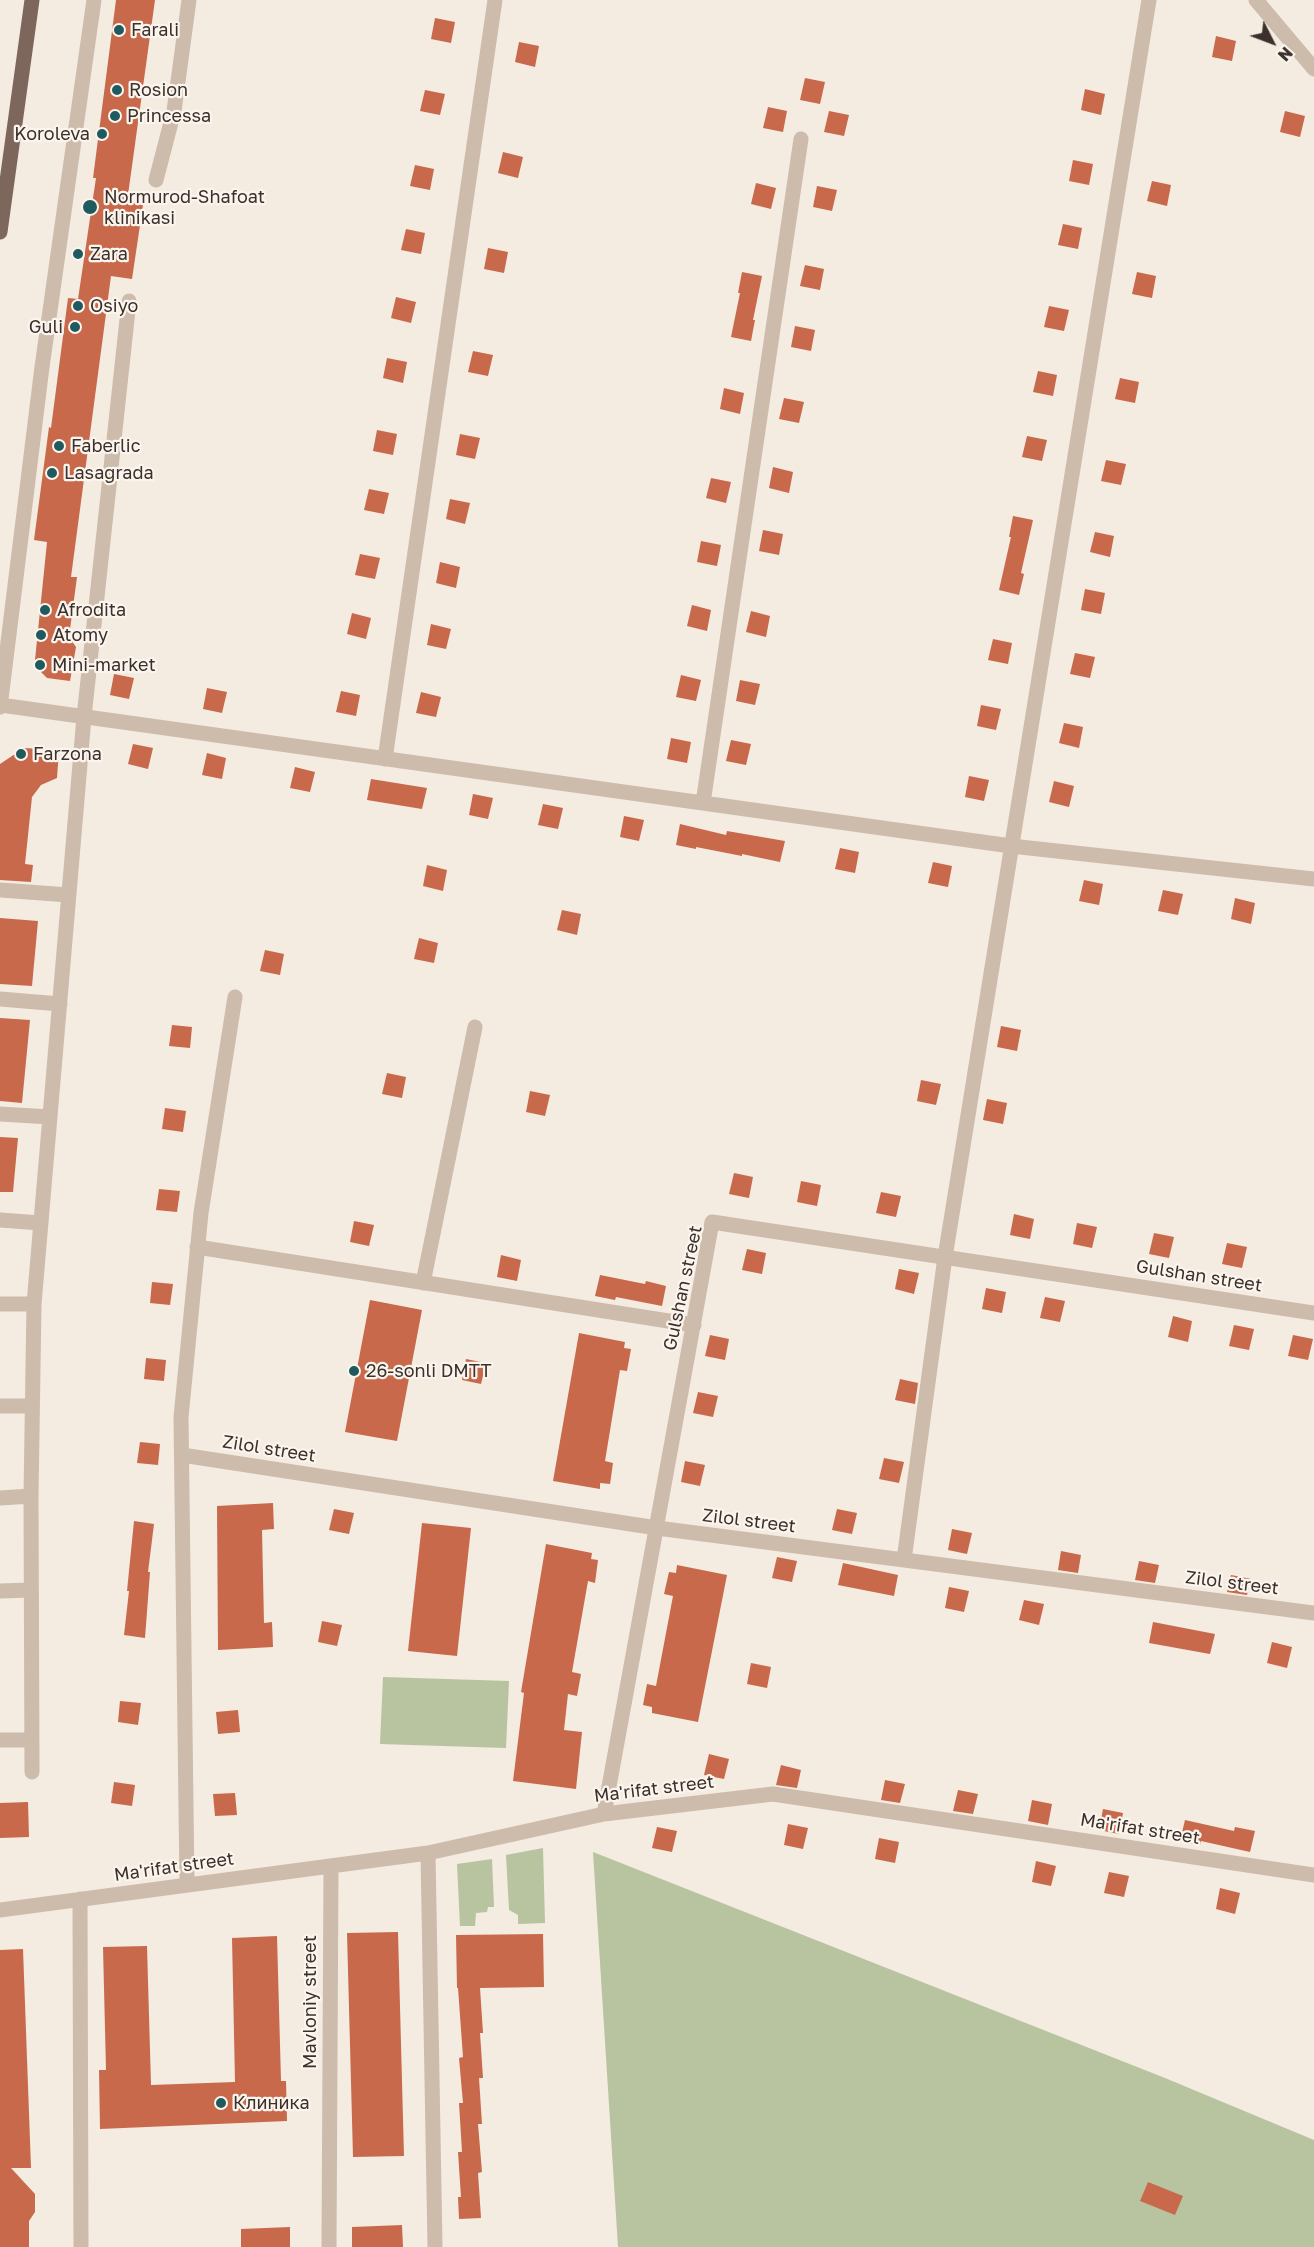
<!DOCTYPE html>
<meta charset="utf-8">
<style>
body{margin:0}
#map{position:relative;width:1314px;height:2247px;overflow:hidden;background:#f4ebe1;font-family:"Golos Text",sans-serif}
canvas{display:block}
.north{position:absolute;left:1242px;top:12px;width:60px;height:60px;-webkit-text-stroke:4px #fbf5ee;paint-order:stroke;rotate:132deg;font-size:16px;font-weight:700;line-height:24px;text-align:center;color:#3b302b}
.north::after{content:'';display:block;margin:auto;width:21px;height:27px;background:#3b302b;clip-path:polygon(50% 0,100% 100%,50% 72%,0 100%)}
</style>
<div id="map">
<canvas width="1314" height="2247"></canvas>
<div class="north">N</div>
</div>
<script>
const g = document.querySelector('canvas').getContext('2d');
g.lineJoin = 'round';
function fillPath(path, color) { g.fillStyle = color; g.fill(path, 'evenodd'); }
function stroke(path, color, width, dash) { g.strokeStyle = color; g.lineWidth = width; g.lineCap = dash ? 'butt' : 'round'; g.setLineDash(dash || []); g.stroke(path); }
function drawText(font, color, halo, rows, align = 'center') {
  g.font = font + ' "Golos Text",sans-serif'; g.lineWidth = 4.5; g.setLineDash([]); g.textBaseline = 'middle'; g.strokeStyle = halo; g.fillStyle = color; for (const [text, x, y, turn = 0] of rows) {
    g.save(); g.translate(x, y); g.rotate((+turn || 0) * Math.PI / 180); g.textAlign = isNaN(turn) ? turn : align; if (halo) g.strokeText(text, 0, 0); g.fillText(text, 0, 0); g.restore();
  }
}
fillPath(new Path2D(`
 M383 1677 509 1681 506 1748 380 1744Z
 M543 1848 545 1923 518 1924V1915L509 1910 506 1855Z
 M593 1852 1165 2078 1314 2140V2247H618Z
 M492 1859 494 1907H488L487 1912 476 1913 475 1926H460L457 1864Z`), '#b8c4a0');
fillPath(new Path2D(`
 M116 0H155L127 202 143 205 132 279 111 276 71 577H77L69 637 76 647 70 681 47 678 39 670 35 660 47 542 34 540 49 427 51 428 68 298 78 299 96 178H93Z
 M435 18 455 22 451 43 431 39Z
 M1216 36 1236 41 1232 61 1212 57Z
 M519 42 539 46 535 67 515 62Z
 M805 78 825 82 820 104 800 100Z
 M1085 89 1105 94 1101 115 1081 110Z
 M425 90 445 94 440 115 420 111Z
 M768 107 787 111 783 132 763 128Z
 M829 111 849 115 844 136 824 132Z
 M1285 111 1305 116 1300 137 1280 132Z
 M503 152 523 157 518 178 498 173Z
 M1073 160 1093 164 1089 185 1069 181Z
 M415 165 434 169 430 190 410 186Z
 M1152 181 1171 185 1167 206 1147 201Z
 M756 183 776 188 771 209 751 204Z
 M817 186 837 190 832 211 813 207Z
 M1063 224 1082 228 1078 249 1058 245Z
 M406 229 425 233 421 254 401 250Z
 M488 248 508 252 504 273 484 269Z
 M805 265 824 269 820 290 800 286Z
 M742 272 762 276 753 320H755L751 341 731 337 740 293H738Z
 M1137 272 1156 276 1152 298 1132 294Z
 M396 297 416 302 411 323 391 318Z
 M1049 306 1069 310 1064 331 1044 327Z
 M795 326 815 330 811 351 791 347Z
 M473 351 493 355 488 376 468 372Z
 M387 358 407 362 403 383 383 378Z
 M1038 371 1057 375 1053 396 1033 392Z
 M1120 378 1139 382 1135 403 1115 399Z
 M724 388 744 393 740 414 720 409Z
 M784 398 804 402 799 423 779 419Z
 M377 430 397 434 393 455 373 451Z
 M460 434 480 438 475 459 456 455Z
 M1027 436 1047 440 1042 461 1022 457Z
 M1106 460 1126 464 1121 485 1101 481Z
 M773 467 793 472 789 493 769 488Z
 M711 478 731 482 726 503 706 498Z
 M369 489 389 493 384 514 364 510Z
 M450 499 470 503 465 524 446 519Z
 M1013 516 1033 520 1021 573 1024 574 1019 595 999 590 1011 537H1009Z
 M763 530 783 534 779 555 759 551Z
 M1095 532 1114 536 1110 557 1090 552Z
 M701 541 721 545 717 566 697 562Z
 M360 554 380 558 375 579 355 575Z
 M440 562 460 567 456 588 436 583Z
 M1085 589 1105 593 1101 614 1081 610Z
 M692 605 711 610 707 631 687 626Z
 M751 611 770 616 766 637 746 632Z
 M352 613 371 618 366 639 347 634Z
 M431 624 451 629 446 649 427 645Z
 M993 639 1012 643 1008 664 988 660Z
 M1075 653 1095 657 1090 678 1070 674Z
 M114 674 134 678 129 699 110 695Z
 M681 675 701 680 696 701 676 697Z
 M740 680 760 684 755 705 736 701Z
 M207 688 227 692 222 713 203 709Z
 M341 691 360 695 356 716 336 712Z
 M421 692 441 697 436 717 416 713Z
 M981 705 1001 709 996 730 977 726Z
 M1064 723 1083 727 1079 748 1059 743Z
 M671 738 691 742 687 763 667 759Z
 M731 740 751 744 746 765 726 761Z
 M133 744 153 748 148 769 128 764Z
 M24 748 59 750 57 778 41 785 32 797 25 864 33 865 31 882 0 880V764Z
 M207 753 226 758 222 779 202 775Z
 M295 767 315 772 310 792 290 788Z
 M969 776 989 780 984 801 965 797Z
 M371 779 427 788 422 809 367 800Z
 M1054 781 1074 786 1069 807 1049 802Z
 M473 794 493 798 488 819 469 815Z
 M543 804 563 808 558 829 538 825Z
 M624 816 644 820 639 841 620 837Z
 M680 824 726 835 727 831 785 841 780 862 742 854V856L696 847V849L676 845Z
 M840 848 859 852 855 873 835 869Z
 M933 862 952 866 948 887 928 883Z
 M427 865 447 870 443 891 423 886Z
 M1084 880 1103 884 1099 905 1079 901Z
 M1163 890 1183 894 1178 915 1158 911Z
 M1235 898 1255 903 1251 924 1231 919Z
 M562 910 581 914 577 935 557 930Z
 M0 918 38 921 32 986 0 984Z
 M419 938 438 943 434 963 414 959Z
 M265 950 284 954 280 975 260 971Z
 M0 1018 30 1020 22 1103 0 1101Z
 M172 1025 192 1027 190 1048 169 1046Z
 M1001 1026 1021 1030 1017 1051 997 1047Z
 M387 1073 406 1077 402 1098 382 1094Z
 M921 1080 941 1084 936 1105 917 1101Z
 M530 1091 550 1095 545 1116 526 1112Z
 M987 1099 1007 1103 1003 1124 983 1120Z
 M165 1108 186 1111 183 1132 162 1129Z
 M0 1137 18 1138 13 1192H0Z
 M734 1173 753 1177 749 1198 729 1194Z
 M801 1181 821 1185 817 1206 797 1202Z
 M159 1189 180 1191 177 1212 156 1210Z
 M881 1192 901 1196 896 1217 876 1213Z
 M1014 1214 1034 1219 1030 1239 1010 1235Z
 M354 1221 374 1225 369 1246 350 1242Z
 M1077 1223 1097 1227 1092 1248 1073 1244Z
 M1154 1233 1174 1237 1169 1258 1149 1254Z
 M1227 1243 1247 1247 1242 1268 1222 1264Z
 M747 1249 766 1253 762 1274 742 1270Z
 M501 1255 521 1260 517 1281 497 1277Z
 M899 1269 919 1273 914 1294 895 1289Z
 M600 1275 645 1284 646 1281 666 1286 662 1306 616 1297 615 1300 595 1296Z
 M152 1282 173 1284 170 1305 150 1303Z
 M986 1288 1006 1292 1002 1313 982 1309Z
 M1045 1297 1065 1301 1060 1322 1040 1318Z
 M370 1300 422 1310 397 1441 345 1432Z
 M1173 1316 1192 1321 1188 1342 1168 1337Z
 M1234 1325 1254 1329 1249 1350 1229 1346Z
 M579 1333 625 1342 624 1348 631 1349 627 1371 620 1370 605 1461 613 1463 610 1484 600 1483V1489L553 1481Z
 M710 1335 729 1339 725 1360 705 1356Z
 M1293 1335 1313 1339 1308 1360 1288 1356Z
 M146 1358 166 1360 164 1381 144 1379Z
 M466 1359 486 1363 481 1384 462 1380Z
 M900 1379 918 1383 915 1404 895 1400Z
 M698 1392 718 1396 713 1417 693 1413Z
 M140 1442 160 1444 158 1465 137 1463Z
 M884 1458 904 1462 899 1483 879 1479Z
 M685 1461 705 1465 700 1486 681 1482Z
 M273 1503 274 1529 262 1530 264 1623 272 1622 273 1647 218 1650 217 1506Z
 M334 1509 354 1513 349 1534 329 1530Z
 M837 1509 857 1513 852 1534 832 1530Z
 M134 1521 154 1524 148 1572H150L145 1638 124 1635 129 1591H127Z
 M422 1523 471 1528 457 1656 408 1651Z
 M952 1529 972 1533 967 1554 948 1550Z
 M546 1544 592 1553 591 1559 598 1560 595 1583 588 1581 572 1672 581 1674 577 1696 568 1694 564 1730 582 1732 576 1789 513 1781 524 1693 521 1692Z
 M1061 1551 1081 1555 1078 1573 1058 1570Z
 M777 1557 797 1561 792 1582 772 1578Z
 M1139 1561 1159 1565 1155 1583 1135 1580Z
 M843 1563 898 1575 894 1596 838 1585Z
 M677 1565 727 1575 698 1722 652 1713V1707L643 1705 647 1684 656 1686 673 1596 664 1594 669 1572 676 1573Z
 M1231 1575 1251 1579 1247 1595 1227 1592Z
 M949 1587 969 1591 964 1612 945 1608Z
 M1024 1600 1044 1604 1039 1625 1019 1620Z
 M322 1621 342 1625 337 1646 318 1642Z
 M1153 1622 1215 1634 1210 1654 1149 1643Z
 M1272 1642 1292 1647 1287 1668 1267 1663Z
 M751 1663 771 1667 767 1688 747 1684Z
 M120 1701 141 1703 138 1725 118 1722Z
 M238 1710 240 1732 218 1734 216 1712Z
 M709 1754 729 1759 724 1779 704 1775Z
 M781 1765 801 1770 797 1788 776 1785Z
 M885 1780 905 1784 900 1803 881 1800Z
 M114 1782 135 1785 132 1806 111 1803Z
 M958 1790 978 1794 973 1814 953 1811Z
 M235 1793 237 1815 215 1816 213 1794Z
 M1032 1800 1052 1804 1048 1825 1028 1821Z
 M28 1802 29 1837 0 1838V1803Z
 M1103 1809 1123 1813 1119 1834 1099 1830Z
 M1185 1820 1234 1831 1235 1827 1255 1831 1250 1852 1201 1841 1200 1845 1180 1841Z
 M788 1824 808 1828 803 1849 784 1845Z
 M657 1827 677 1831 672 1852 652 1848Z
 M879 1838 899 1842 895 1863 875 1859Z
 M1036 1861 1056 1866 1051 1886 1032 1882Z
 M1109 1872 1129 1876 1124 1897 1104 1893Z
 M1220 1888 1240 1893 1235 1914 1216 1909Z
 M398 1932 404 2156 353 2157 347 1933Z
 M543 1934 544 1987 480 1988 483 2033H480L483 2078H479L482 2124H478L482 2172 478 2173 481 2218 459 2219 458 2197H461L458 2152H462L459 2103H463L459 2058 463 2057 458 1988H457L456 1935Z
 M277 1936 281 2081H286L287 2121 100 2129 99 2070H106L103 1947 147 1946 151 2085 235 2082 232 1938Z
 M23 1949 31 2168H11L35 2194V2212L29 2221V2247H0V1950Z
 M1148 2182 1183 2196 1175 2215 1140 2201Z
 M402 2225 403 2247H352V2227Z
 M290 2227V2247H241V2229Z`), '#c8694b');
stroke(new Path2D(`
 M1256 0 1314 69
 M156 180 174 111 189 0
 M0 705 1011 846 1314 879
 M0 707 42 367 94 0
 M385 759 495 0
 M703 803 801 139
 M0 890 69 895
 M0 999 60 1004
 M0 1114 50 1117
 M0 1220 41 1223
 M197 1247 694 1325
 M423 1283 475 1027
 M0 1304H34
 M0 1406H32
 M182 1455 657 1528 1314 1613
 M0 1498 31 1496
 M904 1560 945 1257 1149 0
 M0 1591 31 1590
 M0 1740H32
 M32 1772 31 1496 34 1304 84 717 129 301
 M604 1814 712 1222 1314 1313
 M428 1853 435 2247
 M187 1885 181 1417 201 1213 235 997
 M80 1899 81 2247
 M0 1910 428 1853 604 1814 773 1794 1314 1875
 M329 2247 331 1866`), '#cdbbac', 15);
stroke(new Path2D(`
 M0 232 32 0`), '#7d675c', 15);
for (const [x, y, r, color] of [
 [119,30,6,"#1f5a5e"],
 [117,90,6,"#1f5a5e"],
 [115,116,6,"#1f5a5e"],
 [102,134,6,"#1f5a5e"],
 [90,207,8,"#1f5a5e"],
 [78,254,6,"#1f5a5e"],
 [78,306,6,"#1f5a5e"],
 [75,327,6,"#1f5a5e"],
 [59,446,6,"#1f5a5e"],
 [52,473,6,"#1f5a5e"],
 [45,610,6,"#1f5a5e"],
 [41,635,6,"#1f5a5e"],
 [40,665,6,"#1f5a5e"],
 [21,754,6,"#1f5a5e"],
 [354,1371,6,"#1f5a5e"],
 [221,2103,6,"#1f5a5e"]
]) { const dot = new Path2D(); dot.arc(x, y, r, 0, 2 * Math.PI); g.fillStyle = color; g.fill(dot); stroke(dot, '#fbf5ee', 2); }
drawText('18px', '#3b302b', '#fbf5ee', [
 ["Farali",131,30],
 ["Rosion",129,90],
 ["Princessa",127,116],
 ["Koroleva",90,134,"right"],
 ["Normurod-Shafoat",104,197],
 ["klinikasi",104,218],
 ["Zara",90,254],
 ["Osiyo",90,306],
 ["Guli",63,327,"right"],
 ["Faberlic",71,446],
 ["Lasagrada",64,473],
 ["Afrodita",57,610],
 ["Atomy",53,635],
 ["Mini-market",52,665],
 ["Farzona",33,754],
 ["26-sonli DMTT",366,1371],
 ["Клиника",233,2103]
], 'left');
drawText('18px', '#3b302b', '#fbf5ee', [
 ["Gulshan street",1199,1276,9],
 ["Gulshan street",683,1288,-78],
 ["Zilol street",269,1449,9],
 ["Zilol street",749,1521,7],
 ["Zilol street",1232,1583,7],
 ["Ma'rifat street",654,1789,-7],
 ["Ma'rifat street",1140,1829,9],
 ["Ma'rifat street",174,1867,-8],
 ["Mavloniy street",310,2002,-90]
]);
</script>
